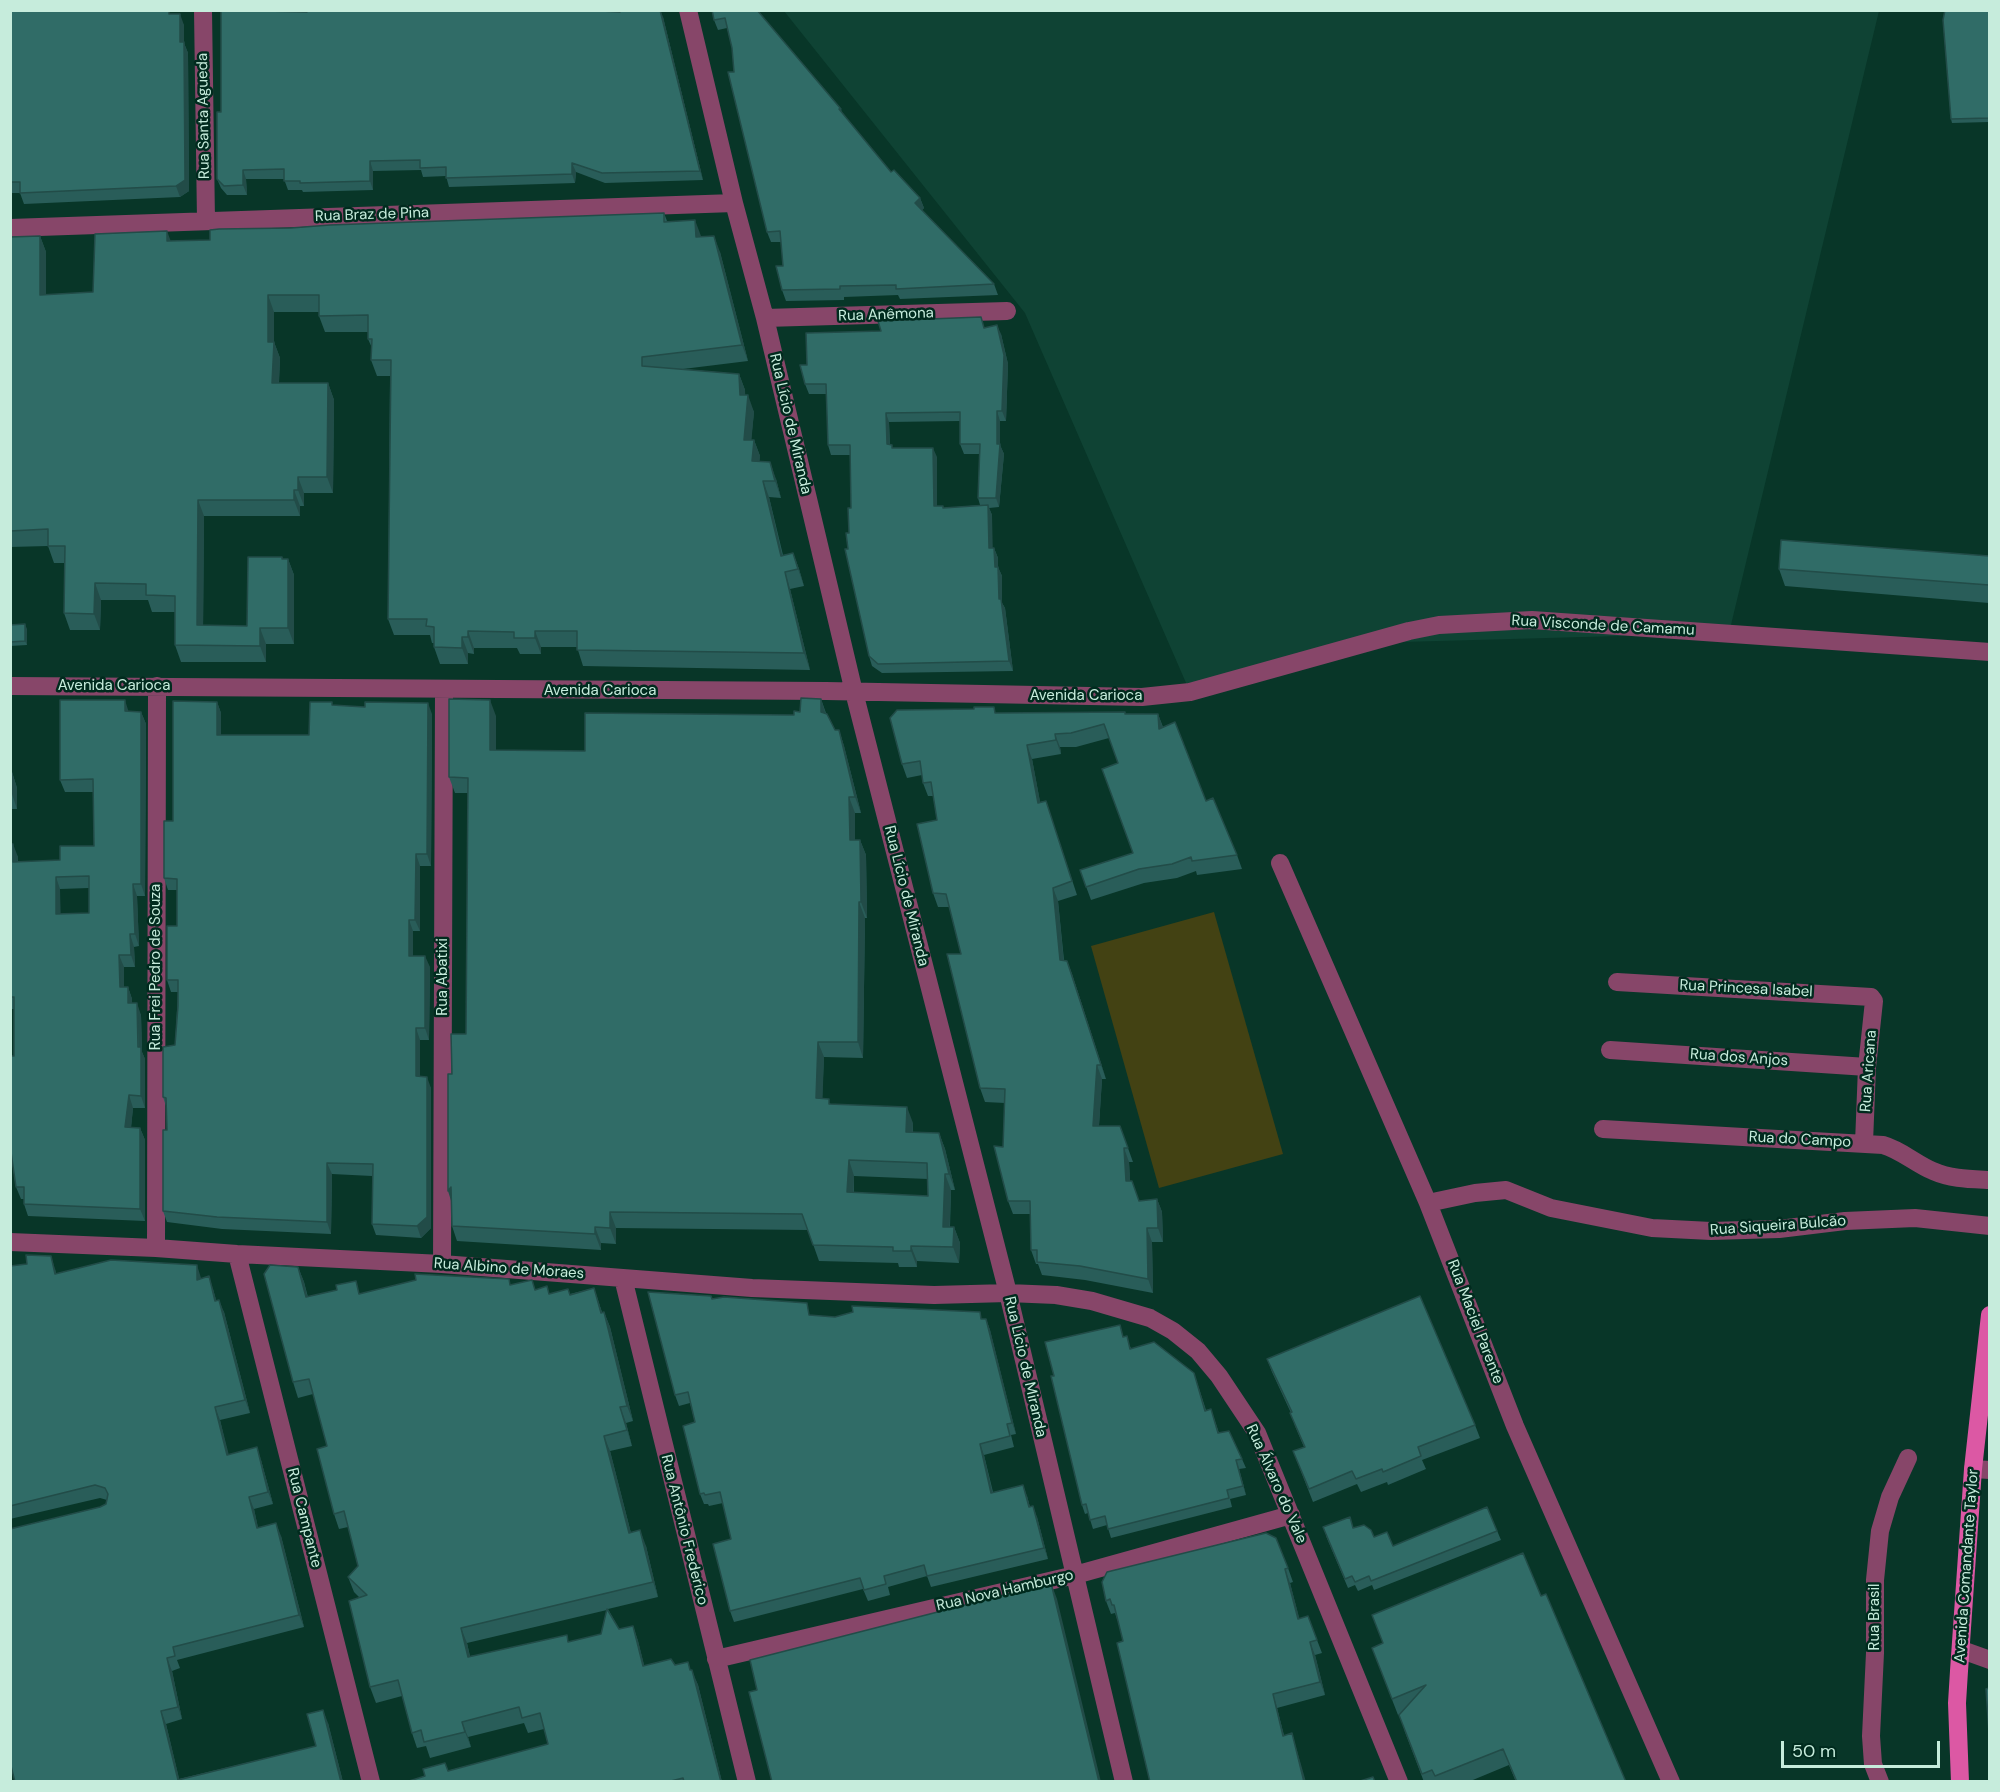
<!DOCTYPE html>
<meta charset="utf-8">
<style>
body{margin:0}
#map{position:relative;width:2000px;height:1792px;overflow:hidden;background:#083628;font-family:"DM Sans",sans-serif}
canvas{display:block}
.frame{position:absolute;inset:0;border:12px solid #c6ecdc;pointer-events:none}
.scale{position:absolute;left:1781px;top:1741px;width:159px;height:27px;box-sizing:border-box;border:3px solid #c6ecdc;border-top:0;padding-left:8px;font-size:18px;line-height:21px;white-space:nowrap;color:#c6ecdc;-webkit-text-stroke:4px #002b1e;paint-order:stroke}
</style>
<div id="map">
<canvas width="2000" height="1792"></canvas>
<div class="frame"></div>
<div class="scale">50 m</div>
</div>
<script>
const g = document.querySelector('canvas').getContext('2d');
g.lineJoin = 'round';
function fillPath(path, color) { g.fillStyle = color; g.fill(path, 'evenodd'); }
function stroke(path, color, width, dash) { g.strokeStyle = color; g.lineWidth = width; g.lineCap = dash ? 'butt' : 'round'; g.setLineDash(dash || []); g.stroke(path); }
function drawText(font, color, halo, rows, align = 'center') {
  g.font = font + ' "DM Sans",sans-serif'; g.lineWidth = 5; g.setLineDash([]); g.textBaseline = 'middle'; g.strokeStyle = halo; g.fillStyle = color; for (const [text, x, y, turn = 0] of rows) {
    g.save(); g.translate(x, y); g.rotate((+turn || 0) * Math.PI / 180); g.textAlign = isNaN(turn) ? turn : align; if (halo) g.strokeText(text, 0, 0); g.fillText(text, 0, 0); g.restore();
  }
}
fillPath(new Path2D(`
 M784 11H1879L1729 633 1365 643 1190 692 1025 313Z`), '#0f4334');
fillPath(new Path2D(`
 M1214 912 1283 1154 1159 1188 1091 946Z`), '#434213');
stroke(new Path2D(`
 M203 10 206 221
 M688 10 734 203 765 318 854 692 1008 1293 1124 1782
 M10 228 734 203
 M765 318 1007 311
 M10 686 826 691 1142 697 1190 692 1409 631 1439 625 1532 620 1990 652
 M1280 863 1428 1203 1515 1426 1671 1782
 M1617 982 1871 997 1874 1001 1867 1067 1864 1143
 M1610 1050 1867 1067
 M1603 1129 1883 1145C1901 1150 1916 1164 1933 1171 1951 1179 1970 1179 1990 1180
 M1428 1203 1475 1193 1506 1190 1551 1208 1652 1228 1711 1231 1779 1229 1845 1221 1915 1218 1990 1226
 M10 1242 156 1248 237 1254 442 1264 752 1288 934 1295 1008 1293 1056 1295 1092 1301 1150 1318 1173 1331 1198 1351 1219 1376 1257 1433 1399 1782
 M156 1248 157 686
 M237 1254 371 1782
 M442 1264 444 690
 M623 1278 747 1782
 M1973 1469 1990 1470
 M1962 1650 1990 1660
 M716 1659 1075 1575 1291 1515
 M1880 1782 1873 1764 1871 1736 1875 1653V1580L1880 1531 1890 1497 1908 1458`), '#874669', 18);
stroke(new Path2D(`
 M1960 1782 1957 1703 1959 1671 1973 1469 1990 1315`), '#dc58a4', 18);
fillPath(new Path2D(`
 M10 10 173 14 184 25V43L188 53 189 191 180 197 24 204 20 193H10Z
 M757 10 841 109 842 113 891 172 920 198 924 208 922 210 994 284 998 295 900 299 898 295 844 297V300L786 301 782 290 783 266 781 242H771L767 232 734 72 732 48 727 28 718 30 714 20Z
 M1989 10V122L1952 123 1951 119Z
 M583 11 663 17 703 180 605 183 576 172 575 183 449 187 446 176 423 177 421 170 373 171V190L303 192 302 190H288L284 179H246L247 195H227L221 188 217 179 307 12Z
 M664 213 667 221 701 237 720 252 748 361 683 369 739 374 745 390V395L754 412 751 440H754L760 456 759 462 776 479 781 498 769 497 783 555 793 553 799 569 804 586 790 589 810 670 583 666 577 647H541V654H520L517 648H474V654L468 653V664H440L434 647V643H432L430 635H394L388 619 390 376H377L371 360 372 348 368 339V332H325L319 316V312H274V342L280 358 279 383H328L334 400 333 493H304V506H300V516H204L203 626H247L282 557 283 559H288L294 575V644H266V662H181L175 645V612H152L148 600H101L100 630H70L64 613 65 563H54L48 546 10 547V237L40 236 46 252V295L93 292 170 241 210 240 291 228Z
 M985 328 1001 334 1008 364 1006 421H1000V445L1004 454 999 507 989 508 992 515V548H994L998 558V567L1002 576V603L1005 608 1013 671 882 673 872 666 869 656 848 549 851 508 850 455H831L828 445 827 394H809L805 384 807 365 881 331ZM960 421V444L964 454H980L978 498 980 505 944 508 937 506V457L893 448 890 445 889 422Z
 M1989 556V603L1785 586 1779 569Z
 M10 625 27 629V645L10 646Z
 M821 699 826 713 835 730H839L844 746 861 813H855V840H860L866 855 867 918H865L863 1058 824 1057 822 1099 831 1104 913 1123V1132L939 1133 945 1149 955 1190H951L950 1227H954L960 1243 959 1263 917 1261V1267H899L898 1263 819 1261 808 1230 616 1228V1244L601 1243V1250L457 1241 452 1226V1074L466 1034 468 793H455L449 777 496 716V750L585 751 794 715ZM854 1176 928 1179V1196L854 1193Z
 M217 702 221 713V735H309L333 705 432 714 431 866H420V931H413V956L430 967 429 1040H420V1076L431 1088V1228L421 1238 376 1235 372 1224V1176L332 1174 331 1234 222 1229 167 1222 163 1211 167 1130 166 1106 163 1097 175 1045 178 992H171L167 980 177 926V890H168L164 878 173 821Z
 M128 711 141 712 146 724 145 896H137L139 946 134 947 135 967H124V987H128L132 999V1003L141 1015 142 1052 145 1059V1108H133L131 1127 140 1128 145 1140V1221L28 1216 24 1204V1199H21L16 1187 10 1150V1056H14V1009H10V844L18 857V862L60 860 94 846 93 792H65L60 780ZM89 888V913L60 914V889Z
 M996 713 1158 714 1163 727 1237 855 1242 869 1197 875 1196 871 1177 878 1144 883 1091 900 1080 870 1133 853 1118 763 1109 738 1076 747H1060L1061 754 1032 759 1040 802 1046 801 1077 895 1058 901 1064 960 1067 961 1072 974 1106 1079H1102L1099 1126H1120L1133 1162H1129L1130 1181 1139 1201 1157 1199 1162 1212 1163 1242H1152L1153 1293 1085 1280 1042 1275 1038 1264H1036L1031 1250V1214H1013L1008 1201 1003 1147 1005 1103 985 1102 980 1088 961 954 949 907H938L933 893 937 820 933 796H928L923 783 922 775 907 778 902 764Z
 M10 735 12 739V772L17 788V809H12V827H10Z
 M10 1266 55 1269 56 1273 201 1278 213 1289 216 1300 224 1312 250 1413 220 1420 228 1454 261 1460 273 1504 254 1509 258 1528 281 1536 304 1627 177 1660 180 1668 172 1671 182 1719 166 1724 179 1779 316 1746 328 1723 343 1782H15L100 1507 106 1504 107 1500 100 1498 10 1519Z
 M298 1267 304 1282 308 1297 511 1285 536 1289 550 1294H570L594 1288 602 1312H604L610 1327 633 1421 626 1423 632 1446 610 1451 631 1533 646 1546 658 1597 608 1609 619 1629 633 1626 638 1641 644 1665H675L691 1670 698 1685 722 1782H406L548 1744 544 1729 528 1733 524 1723 468 1737 471 1747 430 1758 426 1746 417 1748 412 1733 402 1696 376 1703 370 1687 360 1598 354 1592 348 1577 358 1566 348 1527 339 1529 334 1514 327 1446 313 1394 298 1398 293 1382ZM607 1610 601 1634 569 1642 470 1656 467 1643Z
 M712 1299 811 1315 835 1317 986 1319 990 1330 1016 1434 1011 1435 1014 1447 984 1455 993 1492 1027 1496 1030 1507 1037 1517 1048 1559 931 1587 927 1576 888 1587 890 1595 868 1601 863 1589 734 1622 730 1611 731 1539 723 1503 709 1506 708 1504H704L700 1494 695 1422 690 1403 679 1406 675 1395Z
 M1124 1337 1131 1348 1194 1373 1206 1410 1211 1409 1219 1433 1242 1459 1246 1468 1239 1469 1246 1495 1230 1499 1232 1507 1111 1538 1107 1525 1093 1529 1088 1513 1085 1514 1082 1505 1054 1376Z
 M1267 1359 1475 1425 1480 1438 1422 1460 1426 1469 1388 1485 1387 1482 1361 1492 1357 1484 1313 1502 1293 1451 1304 1447 1295 1426 1291 1413 1272 1372Z
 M1487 1507 1501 1540 1374 1590 1372 1585 1358 1591 1355 1585 1348 1588 1326 1536 1353 1528 1393 1546Z
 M1288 1568 1293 1582 1290 1583 1299 1618 1317 1640 1322 1653 1315 1655 1325 1695 1277 1708 1284 1735 1296 1747 1123 1641 1118 1618 1117 1619 1115 1613 1111 1614 1106 1601 1102 1582Z
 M1541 1596 1626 1782H1516L1509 1765 1468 1782H1424L1405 1732 1400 1714 1398 1715 1372 1648 1383 1643 1372 1615Z`), '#295d59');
fillPath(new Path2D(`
 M660 10 663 17 703 180 700 171Z
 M180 14 184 25V43L188 53 189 191 180 197 176 186Z
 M370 161 373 171V190L370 181Z
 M572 163 576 172 575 183 572 174Z
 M243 170 246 179 247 195 243 185Z
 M920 198 924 208 919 214 915 203Z
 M695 220 701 236 696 237Z
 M167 231 173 247 167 241Z
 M40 236 46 252V311L40 295Z
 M714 236 720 252 748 361 742 345Z
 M268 295 274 312V342L280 358 278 399 272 383 268 342Z
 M997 325 1001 334 1008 364 1006 421 1002 411Z
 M739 374 745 390 746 411 740 395Z
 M328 383 334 400 333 493 327 477Z
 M748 395 754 412 750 456 744 440Z
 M997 411 1000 421V445L1004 454 999 507 996 498Z
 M886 413 889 422 890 454 887 444Z
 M754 440 760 456 758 478 752 461Z
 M933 448 937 457V516L934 506Z
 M770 462 776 479 781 498 775 481Z
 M298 477 304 493V506L298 490Z
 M763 481 769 497 786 572 781 556Z
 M294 490 300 506V516L294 500Z
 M198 500 204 516 203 642 197 625Z
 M988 505 992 515 993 558 989 548Z
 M994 548 998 558V577L995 567Z
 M793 553 799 569 804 586 798 569Z
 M288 559 294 575V644L288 628Z
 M998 567 1002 576V603L1005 608 1013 671 1009 661 999 599Z
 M785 572 790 589 810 670 804 653Z
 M95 583 101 600 100 630 94 614Z
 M25 624 27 629V645L25 641Z
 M260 628 266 644V662L260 646Z
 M468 631 474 648V654L468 637Z
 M535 631 541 647V654L535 638Z
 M462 637 468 653V664L462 648Z
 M821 699 826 715 821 712Z
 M125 700 129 713 125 711Z
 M490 700 496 716V766L490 750Z
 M217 702 221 713V747L217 735Z
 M428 703 432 714 431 866 427 854Z
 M141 712 146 724 145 896 141 884Z
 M1158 714 1163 728 1159 729Z
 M839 730 844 746 861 813 855 797Z
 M1055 734 1060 747 1061 754 1056 740Z
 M10 735 12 739V772L17 788V809L11 791 10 785Z
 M1027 745 1032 759 1043 817 1038 803Z
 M849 797 855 813V855L850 840Z
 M10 803 12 809V827L10 822Z
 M860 840 866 855 867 918 861 902Z
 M13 844 18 857 17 875 13 862Z
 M416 854 420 866V931L415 920Z
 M56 877 60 889 61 926 56 914Z
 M133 884 137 896 139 946 135 934Z
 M1053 888 1058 901 1065 974 1060 960Z
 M859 902 865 918 863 1058 858 1042Z
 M409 920 413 931V967L409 956Z
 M130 934 134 947 135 967 131 955Z
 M119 955 124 967V1000L120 987Z
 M425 956 430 967 429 1040 425 1028Z
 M1067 961 1072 974 1106 1079 1101 1065Z
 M128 987 132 999V1016L128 1003Z
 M137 1003 141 1015 142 1052 145 1059V1108L141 1096Z
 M416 1028 420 1040V1088L416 1076Z
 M818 1042 824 1057 822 1114 816 1098Z
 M1097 1065 1102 1079 1098 1140 1093 1126Z
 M427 1077 431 1088V1228L421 1238 417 1226Z
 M129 1095 133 1108 130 1139 125 1127Z
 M907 1107 913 1123 912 1148 906 1132Z
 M140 1128 145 1140V1221L140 1209Z
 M939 1133 945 1149 955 1190 949 1174Z
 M1124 1148 1129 1162 1131 1195 1126 1181Z
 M849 1160 854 1176 853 1208 847 1192Z
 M327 1163 332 1174 331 1234 327 1222Z
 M945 1174 951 1190 949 1242 943 1227Z
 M451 1187 453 1207 448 1191Z
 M1157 1199 1162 1212 1163 1242 1158 1228Z
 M610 1212 616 1228V1244L610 1228Z
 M595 1227 601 1243V1250L595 1234Z
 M954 1227 960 1243 959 1263 953 1247Z
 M1147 1228 1152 1242 1153 1293 1148 1279Z
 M911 1246 917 1261V1267L911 1251Z
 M51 1256 55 1269 59 1286 55 1274Z
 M197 1265 201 1278V1292L197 1280Z
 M298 1267 304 1282 311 1313 306 1297Z
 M209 1276 213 1289 220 1313 215 1301Z
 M594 1288 599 1303 606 1328 601 1313Z
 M219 1300 224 1312 250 1413 245 1400Z
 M604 1312 610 1327 633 1421 627 1406Z
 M986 1319 990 1330 1016 1434 1012 1423Z
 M215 1407 220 1420 232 1467 227 1455Z
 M620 1407 626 1423 632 1446 627 1430Z
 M604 1436 610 1451 635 1549 629 1533Z
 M980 1444 984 1455 995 1504 991 1493Z
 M257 1447 261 1460 273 1504 268 1492Z
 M1236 1460 1239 1469 1246 1495 1243 1486Z
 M1023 1485 1027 1496 1033 1518 1029 1507Z
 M249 1497 254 1509 261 1541 257 1528Z
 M1033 1506 1037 1517 1048 1559 1044 1548Z
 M276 1523 281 1536 304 1627 299 1615Z
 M640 1530 646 1546 658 1597 653 1582Z
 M1285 1569 1290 1583 1303 1632 1298 1619Z
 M1051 1583 1057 1599 1101 1782H1099Z
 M633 1626 638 1641 648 1681 643 1666Z
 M461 1628 467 1643 473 1672 468 1657Z
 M1310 1642 1315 1655 1325 1695 1320 1682Z
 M167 1658 172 1671 182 1719 178 1707Z
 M692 1670 698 1685 722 1782H721Z
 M1273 1694 1277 1708 1287 1749 1283 1736Z
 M323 1710 328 1723 343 1782H341Z
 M161 1711 166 1724 180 1782H178Z
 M462 1722 468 1737 471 1747 465 1732Z
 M1292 1733 1306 1782H1304Z`), '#224c48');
const building = new Path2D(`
 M10 10H169V14H180V42H184L185 180 176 186 20 193V182H10Z
 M221 10 307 12V10H582L620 12V10H660L700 171 602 173 572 163V174L446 178V167L420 168V160L370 161V181L300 183V181H284V169L243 170V185L224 186 217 179V112H221Z
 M712 10H757L841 109H839L891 172 894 170 920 198 915 203 994 284 896 289V285L840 286V289L782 290 776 266H783L780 231 767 232 728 72H734L732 48 725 18 714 20Z
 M1945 10H1989V118L1951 119 1943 20Z
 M664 213V222L695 220 696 237 714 236 742 345 642 357V366L739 374 740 395H748L744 440H754L752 461 770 462 775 481H763L781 556 793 553 798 569 785 572 804 653 577 650V631H535V638H514V632L468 631V637H462V648L434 647V627L426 626 427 619H388L391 360H371L372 339H368V315L319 316V295H268V342H274L272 383H328L327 477H298V490H294V500H198L197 625 247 626 248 557H282V559H288V628H260V646L175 645V596L146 595V584L95 583 94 614 64 613 65 546H48V529L10 531V237L40 236V295L93 292 95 234 167 231V241L210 240V230L219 229 291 228 330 225Z
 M981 317 984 328 997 325 1004 355 1002 411H997V444H1000L996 498H978L980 444H960V412L886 413 887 444 892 445V448H933L934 506H943V508L988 505 989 548H994L995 567H998L999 599H1001L1009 661 878 664 869 656 845 549H848L846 533H849L848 508H851L850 445H828L826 384H805L800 365H807L806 333 881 331 878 321Z
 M1781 540 1989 556V585L1779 569Z
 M25 624V641L10 642V625Z
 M801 698 821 699V712L827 714 835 730H839L855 797H849L850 840H860L861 902H859L858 1042H818L816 1098 829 1099V1104L907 1107 906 1132 939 1133 949 1174H945L943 1227H954L953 1247 911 1246V1251H893V1247L813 1245 802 1214 610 1212V1228L595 1227V1234L452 1226 451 1187 448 1191V1074H452L451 1034H466L468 778 449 777V699L490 700V750L585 751V713L794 715V711L800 712ZM849 1160 927 1163 928 1196 847 1192Z
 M60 700H125V711L141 712V884H133L135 934H130L131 955H119L120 987H128V1003H137L138 1047H141V1096L129 1095 125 1127 140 1128V1209L24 1204V1187H16L10 1145V1056H14V997H10V844H13V862L60 860V846H94L93 779 60 780ZM89 876V913L56 914V877Z
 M173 701 217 702V735H309L310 702H332V705L365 707V702L428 703 427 854H416L415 920H409V956H425V1028H416V1076L427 1077V1217L417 1226 372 1224 373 1164 327 1163V1222L217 1217 163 1211V1130H167L166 1098 163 1097V1047L175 1045 178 1006V980H167V926H177V879L164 878V821H173Z
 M974 707H994L995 713 1125 712V714H1158L1159 729 1175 722 1206 801 1213 798 1237 855 1192 861 1191 857 1172 864 1139 869 1086 887 1080 870 1133 853 1102 769 1118 763 1104 724 1071 733 1055 734 1056 740 1027 745 1038 803 1046 801 1072 881 1053 888 1060 960 1067 961 1101 1065H1097L1093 1126H1120L1128 1148H1124L1126 1181H1132L1139 1201 1157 1199 1158 1228H1147L1148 1279 1080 1266 1037 1262V1250H1031L1030 1201H1008L994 1146 1003 1147 1005 1089 980 1088 947 954H961L946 894 933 893 917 824 937 820 931 782 923 783 920 761 902 764 890 718 897 710 974 709Z
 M10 770H11L10 791Z
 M26 1255 51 1256 55 1274 111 1260 197 1265V1280L209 1276 215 1301 219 1300 245 1400 215 1407 227 1455 257 1447 268 1492 249 1497 257 1528 276 1523 299 1615 173 1647 175 1656 167 1658 178 1707 161 1711 178 1780 316 1746 307 1714 323 1710 341 1782H15L10 1762V1529L100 1507 106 1504 108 1494 105 1488 95 1485 10 1506V1266L27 1264Z
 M270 1265 298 1267 306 1297 337 1290 336 1285 356 1281 359 1294 416 1280 415 1274 509 1279 510 1285 532 1280 535 1290 547 1286 549 1294 568 1289 570 1295 594 1288 601 1313 604 1312 627 1406 620 1407 627 1430 604 1436 629 1533 640 1530 653 1582 461 1628 468 1657 567 1635 568 1642 601 1634 607 1609 619 1629 633 1626 643 1666 671 1659 675 1665 688 1662 690 1670H692L721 1782H684L683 1778 667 1782H406L425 1776 423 1769 445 1763 448 1771 548 1744 540 1713 522 1718 519 1707 462 1722 465 1732 424 1742 421 1730 412 1733 398 1680 370 1687 349 1601 367 1595 348 1577 358 1566 344 1511 334 1514 317 1449 327 1446 309 1379 293 1382 264 1274Z
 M648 1292 711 1296 712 1299 724 1297 807 1303 809 1315 835 1317 853 1312 852 1306 980 1312 981 1319H986L1012 1423 1007 1424 1010 1436 980 1444 991 1493 1023 1485 1029 1507 1033 1506 1044 1548 927 1576 924 1565 884 1576 886 1584 864 1590 860 1578 730 1611 713 1544 731 1539 720 1492 705 1495 704 1493 700 1494 683 1426 695 1422 688 1392 675 1395Z
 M1420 1296 1475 1425 1418 1447 1421 1456 1383 1472 1382 1469 1356 1479 1352 1471 1309 1489 1293 1451 1305 1447 1290 1413 1292 1412 1267 1359Z
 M1120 1325 1123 1337 1127 1336 1130 1349 1154 1342 1194 1373 1205 1411 1211 1409 1218 1433 1229 1431 1242 1459 1236 1460 1243 1486 1227 1490 1229 1498 1108 1529 1105 1516 1090 1520 1086 1504 1082 1505 1051 1376H1054L1045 1342Z
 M1487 1507 1497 1531 1371 1581 1369 1576 1355 1582 1352 1576 1345 1579 1323 1527 1350 1517 1353 1528 1364 1525 1371 1530 1374 1537 1387 1532 1393 1546Z
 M1266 1533 1276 1538 1288 1568 1285 1569 1298 1619 1308 1616 1317 1640 1310 1642 1320 1682 1273 1694 1283 1736 1292 1733 1304 1782H1150L1117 1643 1123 1641 1114 1605H1112L1110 1599 1106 1601 1102 1582 1107 1572Z
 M1523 1553 1541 1596 1546 1594 1626 1782H1517L1503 1749 1435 1776 1432 1770 1422 1774 1399 1715 1426 1685 1392 1699 1372 1648 1383 1643 1372 1615Z
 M1051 1583 1099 1782H772L749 1692 757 1690 750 1660Z
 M1989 1688V1733L1986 1689Z
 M1373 1777 1375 1782H1357Z`);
fillPath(building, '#306c67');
stroke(building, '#224c48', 1.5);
drawText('15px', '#c6ecdc', '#002b1e', [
 ["Rua Santa Agueda",204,116,-91],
 ["Rua Braz de Pina",372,215,-2],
 ["Rua Anêmona",886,315,-2],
 ["Rua Lício de Miranda",790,424,77],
 ["Rua Visconde de Camamu",1603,626,3],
 ["Avenida Carioca",114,686],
 ["Avenida Carioca",600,691],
 ["Avenida Carioca",1086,696],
 ["Rua Lício de Miranda",906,896,76],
 ["Rua Frei Pedro de Souza",156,967,-90],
 ["Rua Abatixi",443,977,-90],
 ["Rua Princesa Isabel",1746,989,3],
 ["Rua dos Anjos",1739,1058,4],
 ["Rua Aricana",1869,1071,-86],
 ["Rua do Campo",1800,1140,3],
 ["Rua Siqueira Bulcão",1778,1226,-4],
 ["Rua Albino de Moraes",509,1269,4],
 ["Rua Maciel Parente",1475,1322,69],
 ["Rua Lício de Miranda",1025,1367,77],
 ["Rua Álvaro do Vale",1276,1484,66],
 ["Rua Campante",304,1518,76],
 ["Rua Antônio Frederico",684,1530,76],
 ["Avenida Comandante Taylor",1967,1566,-86],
 ["Rua Nova Hamburgo",1005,1591,-13],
 ["Rua Brasil",1875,1617,-90]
]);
</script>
